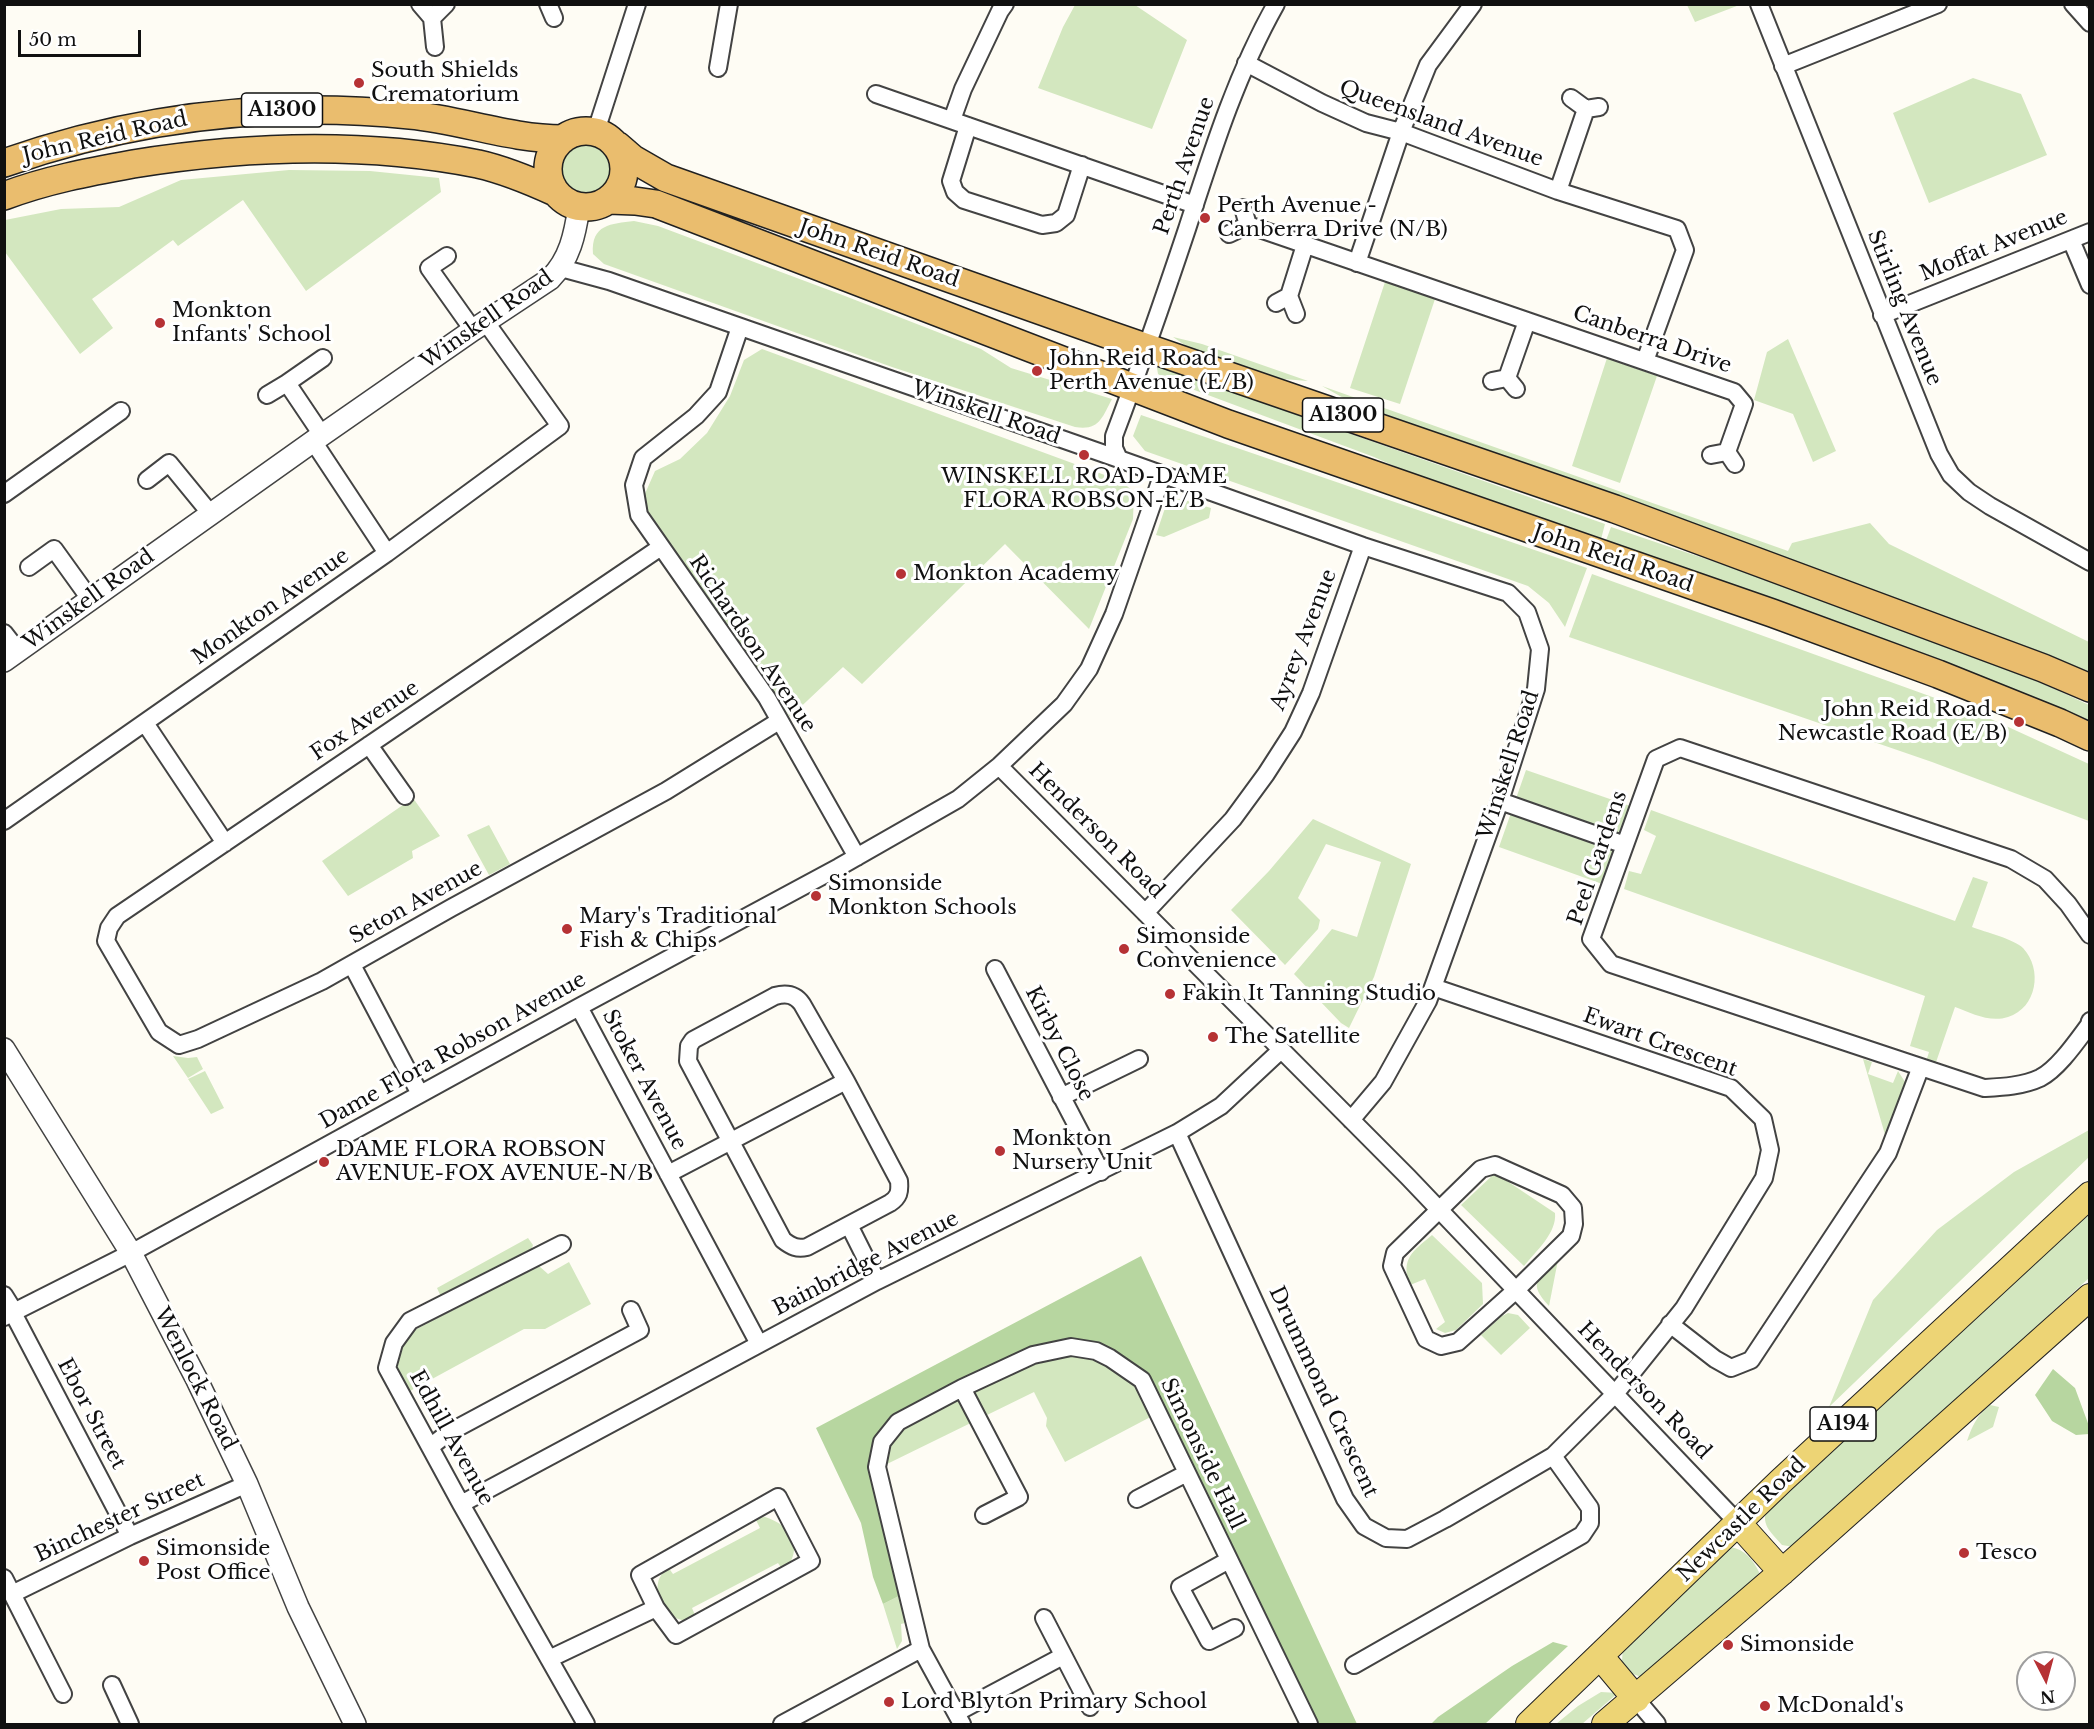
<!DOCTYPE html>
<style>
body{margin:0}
#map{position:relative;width:2094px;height:1729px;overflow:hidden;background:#fefcf4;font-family:"Libre Baskerville",serif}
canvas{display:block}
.frame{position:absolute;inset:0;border:6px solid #101010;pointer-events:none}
.north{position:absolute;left:2016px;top:1651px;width:60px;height:60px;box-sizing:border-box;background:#fff;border:2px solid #9f9f9f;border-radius:50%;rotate:174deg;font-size:16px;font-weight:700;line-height:24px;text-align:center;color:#101010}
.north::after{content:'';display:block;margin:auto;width:21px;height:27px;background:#b63235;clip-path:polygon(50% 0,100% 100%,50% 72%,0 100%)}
.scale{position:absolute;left:18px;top:30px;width:123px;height:27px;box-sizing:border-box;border:3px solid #101010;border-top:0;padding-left:8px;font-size:18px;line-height:21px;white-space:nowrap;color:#101010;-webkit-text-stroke:4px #fff;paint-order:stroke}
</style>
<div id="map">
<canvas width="2094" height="1729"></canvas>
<div class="frame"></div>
<div class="north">N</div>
<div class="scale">50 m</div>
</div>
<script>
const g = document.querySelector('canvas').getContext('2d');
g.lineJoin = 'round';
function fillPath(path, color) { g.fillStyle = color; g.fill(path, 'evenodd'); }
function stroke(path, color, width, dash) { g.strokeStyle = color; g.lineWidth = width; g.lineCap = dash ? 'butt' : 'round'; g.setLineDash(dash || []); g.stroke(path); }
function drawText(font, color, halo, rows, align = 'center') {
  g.font = font + ' "Libre Baskerville",serif'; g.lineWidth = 6; g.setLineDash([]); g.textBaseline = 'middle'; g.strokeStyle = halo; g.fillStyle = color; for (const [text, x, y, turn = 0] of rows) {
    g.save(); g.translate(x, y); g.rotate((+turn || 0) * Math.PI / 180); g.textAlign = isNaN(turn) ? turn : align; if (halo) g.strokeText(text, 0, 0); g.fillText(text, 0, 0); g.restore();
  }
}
fillPath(new Path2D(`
 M1742 4 1695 22 1687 5V4Z
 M1075 5H1135L1187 40 1152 129 1038 88 1063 27Z
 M1973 78 2021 94 2047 155 1929 203 1893 113Z
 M560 169a27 27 0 1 1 54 0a27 27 0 1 1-54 0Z
 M289 170 370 171 439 178 441 192 306 291 243 200 178 246 173 240 92 299 113 328 80 354 5 252V220L61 209 119 207 181 180Z
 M634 221 658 226 845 296 981 349 1011 368 1112 399C1102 418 1099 431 1075 427L892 367 604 264 593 254C591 224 611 224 634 221Z
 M1385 282 1435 299 1400 404 1350 388Z
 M1173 337 1202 344 1308 381 1283 379 1195 352Z
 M1788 339 1836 451 1813 462 1793 414 1754 400 1767 352Z
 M762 349 1121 481 1134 492 1133 519 1089 629 1005 544 862 684 843 667 790 717 646 508 644 496 655 471 680 459 707 433 730 396 744 360Z
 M1607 358 1657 376 1620 483 1572 466Z
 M1157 368H1165L1605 524 1600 543 1430 482 1374 457 1165 379 1158 374Z
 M1322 386 1788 551 1792 543 1870 523 1889 544 2089 642V677L1363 409Z
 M1141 415 1587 568 1565 627 1549 603 1528 586 1145 451 1133 436Z
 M1181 499 1211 508 1209 518 1164 537 1156 535 1165 508 1170 501Z
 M1611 527C1772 582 1936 632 2089 705V725L2030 696 1967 671 1604 546Z
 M1592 574 1982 715 2089 764V821L1932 762 1569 637Z
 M1526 770 1633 807 1605 885 1499 847Z
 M413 798 440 836 412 851 413 858 348 896 322 861Z
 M1651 810 1955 921 1973 877 1988 882 1972 927C1985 932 2014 939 2023 948 2043 969 2037 1008 2008 1017 1990 1023 1971 1013 1955 1007L1934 1068 1925 1065 1929 1052 1910 1046 1925 996 1624 889 1629 871 1641 874 1656 836 1644 830Z
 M1313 819 1411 864 1374 977 1349 1028 1341 1023 1294 974 1332 929 1357 937 1381 862 1326 844 1298 898 1320 920 1318 929 1285 965 1231 910 1269 871Z
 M489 825 510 864 489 875 467 835Z
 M173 1056 188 1058 197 1057 203 1069 188 1078Z
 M1863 1059 1872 1062 1868 1074 1893 1083 1898 1071 1905 1082 1886 1138Z
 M205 1071 224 1108 211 1114 188 1079Z
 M2089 1130V1157L1829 1407 1873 1300 1937 1230 2014 1172Z
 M1495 1173 1555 1213C1557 1233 1536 1251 1524 1266L1461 1205Z
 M2089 1207V1278L1803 1542 1794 1547 1782 1545C1773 1534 1760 1525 1767 1510Z
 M1432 1235 1482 1283 1483 1304 1456 1330 1445 1333 1436 1329 1445 1322 1425 1279 1410 1285C1400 1259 1413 1251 1432 1235Z
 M528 1238 533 1245 530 1254 443 1301 437 1288Z
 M1558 1260 1549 1306C1527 1282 1538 1280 1558 1260Z
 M569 1262 591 1304 545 1329H524L410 1391 395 1363 397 1345 409 1333 533 1268 539 1266 548 1274Z
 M1508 1313 1518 1315 1530 1328 1501 1355 1481 1335 1502 1316Z
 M1071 1347 1142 1380 1158 1413 1065 1462 1046 1426 1047 1418 1034 1392 887 1464 877 1467 898 1422Z
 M1990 1405 1999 1407 1993 1427 1967 1441C1972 1426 1977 1415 1990 1405Z
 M765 1517C793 1526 804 1548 784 1572L778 1563 692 1608 697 1620C692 1620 686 1621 682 1620 667 1617 655 1598 658 1583 659 1576 664 1572 668 1567L673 1574 760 1528 755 1518Z
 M1730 1547C1745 1549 1753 1560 1759 1572L1758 1580 1644 1678 1633 1674 1622 1661 1623 1646Z
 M899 1596 905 1623 901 1624 902 1641 897 1649 883 1604Z
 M1601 1692 1618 1693 1582 1724H1556L1578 1706Z`), '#d3e7bf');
fillPath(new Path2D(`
 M1141 1256 1357 1724H1309L1142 1380 1071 1347 898 1422 877 1467 899 1596 883 1604 873 1577 861 1523 816 1428Z
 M2053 1369 2075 1388 2089 1426V1434L2076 1435 2052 1421 2035 1395Z
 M1553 1642 1568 1646 1485 1724H1431L1438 1717 1512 1666Z`), '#b7d6a0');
const minor = new Path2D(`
 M420 4 432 18
 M548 4 554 18
 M1759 4 1939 454 1951 475 1969 492 1990 506 2090 562
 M2073 4 2090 23
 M432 18 435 47
 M432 18 446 4
 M1246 63 1322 103 1366 123 1401 132 1558 191 1677 229 1685 250 1645 361
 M1783 66 1938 4
 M718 68 729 4
 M876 94 1195 205
 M1571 98 1586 109 1599 107
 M952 120 963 89 1000 11 1005 4
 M968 126 951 181 955 192 964 200 1042 225 1056 223 1066 215 1082 165
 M596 131 637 4
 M1558 191 1586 109
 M1248 225 1734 392 1744 404 1727 452
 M1229 234 1248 225 1243 208
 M2071 240 2090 285
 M447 256 429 268 473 330
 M1357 263 1401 132 1428 65 1473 4
 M561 268 609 281 1119 459 1363 546 1508 593 1527 612 1540 649 1536 689 1500 801 1428 1001 1383 1082 1351 1120
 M1289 296 1305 245
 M1276 303 1289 296 1296 314
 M1882 315 2090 232
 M740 327 718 392 696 416 643 458 634 485 639 515 767 698 857 857
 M1507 378 1527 321
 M1492 381 1507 378 1516 389
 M267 395 287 383
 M322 435 287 383 323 358
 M313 441 387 553
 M1711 455 1727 452 1735 464
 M1119 459 1114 448V436C1140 367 1164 298 1187 229 1212 152 1236 75 1276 4
 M147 480 169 463 210 513
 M4 494 121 411
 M661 547 117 916 109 928 106 941 159 1032 179 1045 198 1039 322 981 451 908 666 791 779 721
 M29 567 54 549 90 599
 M4 633 18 651
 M145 723 225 843
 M369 745 405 796
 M999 766 1408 1177 1738 1523
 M1500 801 1625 845
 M4 821 387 553 560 426 485 321
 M1145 913 1233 819 1266 774 1293 732 1311 693 1363 546
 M2090 935 2068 904 2045 879 2011 859 1680 748 1656 759 1591 939 1611 964 1984 1088C2002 1087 2023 1086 2040 1078 2058 1069 2077 1041 2089 1025L2090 1021
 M352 965 420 1094
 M995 969 1101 1172
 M579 1007 759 1344
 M1061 1097 1139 1059
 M1177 1133 1345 1499 1364 1526 1386 1538 1407 1539 1445 1519 1553 1456 1615 1394 1684 1308 1764 1178 1770 1150 1763 1119 1731 1088 1433 987
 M1495 1165 1562 1195 1573 1208 1574 1224 1571 1236 1516 1290 1458 1342 1441 1346 1426 1339 1392 1266 1395 1253 1481 1169Z
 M668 1174C727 1143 787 1112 846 1081L899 1181C900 1192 899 1197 890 1203L807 1247C797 1249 792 1247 783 1240L688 1061 689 1046 693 1040 775 996C786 993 795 994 802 1004L846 1081
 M849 1225 877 1281
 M562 1244 410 1321 394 1343 387 1368 461 1504 586 1724
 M4 1295 14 1311
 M13 1313 130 1536
 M4 1317 131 1253 579 1007 839 867 958 799 999 766 1064 704 1089 669 1114 614 1162 476
 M1670 1324 1715 1359 1731 1368 1751 1360 1888 1153 1920 1069
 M962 1388 1019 1497 984 1515
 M430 1447 448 1433 640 1330 631 1310
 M1137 1499 1187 1473
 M461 1504 877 1281 1177 1133 1221 1106 1281 1050
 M1229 1560 1180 1587 1209 1641 1235 1628
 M4 1578 63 1694
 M12 1594 130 1536 247 1484
 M1044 1618 1090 1707
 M549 1659 656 1608 640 1575 778 1497 811 1561 676 1635 656 1608
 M1354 1665 1582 1535 1590 1523V1508L1553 1456
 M112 1685 130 1724
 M1636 1699 1657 1724
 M956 1713 1063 1656
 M782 1724 921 1649
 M962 1724 921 1649 877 1467 882 1442 898 1422 962 1388 1033 1355 1071 1347 1096 1351 1110 1358 1142 1380 1309 1724`);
const tertiary = new Path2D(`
 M4 661 322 435 473 330 550 279C570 259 575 234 579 207
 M4 1049 131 1253 197 1380 247 1484 298 1607 355 1724`);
const primary = new Path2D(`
 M1738 1523 1782 1572
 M1600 1656 1636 1699
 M1529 1724 1781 1481 2090 1195
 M1605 1724 1782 1572 2090 1297`);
const trunk = new Path2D(`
 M548 169a38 38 0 1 1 76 0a38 38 0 1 1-76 0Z
 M618 146 633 159 666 178 1104 333 1615 509 2043 668 2090 688
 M4 163C135 117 272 101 410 115 462 120 510 139 563 139
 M4 196C46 180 89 172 133 164 246 146 366 142 478 164 505 170 531 181 555 192
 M609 200 635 201 656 204 1228 424 1772 613 1938 674 2060 723 2090 737`);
stroke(minor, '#434343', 20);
stroke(tertiary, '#434343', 24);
stroke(primary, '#212121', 28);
stroke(trunk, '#212121', 30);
stroke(minor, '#fff', 16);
stroke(tertiary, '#fff', 21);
stroke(primary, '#edd475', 26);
stroke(trunk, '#eabd6e', 27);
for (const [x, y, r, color] of [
 [359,83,6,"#b63235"],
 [1205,218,6,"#b63235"],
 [160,323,6,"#b63235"],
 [1037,371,6,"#b63235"],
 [1084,455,6,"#b63235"],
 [901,574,6,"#b63235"],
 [2019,722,6,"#b63235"],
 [816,896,6,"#b63235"],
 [567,929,6,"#b63235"],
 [1124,949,6,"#b63235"],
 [1170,994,6,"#b63235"],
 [1213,1037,6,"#b63235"],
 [1000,1151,6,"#b63235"],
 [324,1162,6,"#b63235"],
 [1964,1553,6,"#b63235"],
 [144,1561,6,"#b63235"],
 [1728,1645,6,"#b63235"],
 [889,1702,6,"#b63235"],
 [1765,1706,6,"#b63235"]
]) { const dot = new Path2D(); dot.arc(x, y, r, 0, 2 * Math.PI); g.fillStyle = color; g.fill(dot); stroke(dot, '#fff', 2); }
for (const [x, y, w] of [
 [282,110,81],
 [1343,415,81],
 [1843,1424,66]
]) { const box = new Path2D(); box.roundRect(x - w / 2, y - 17, w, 34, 4.5); g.fillStyle = '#fff'; g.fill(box); stroke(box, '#101010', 1.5); }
drawText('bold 20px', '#101010', null, [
 ["A1300",282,110],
 ["A1300",1343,415],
 ["A194",1843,1424]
]);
drawText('21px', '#101010', '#fff', [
 ["South Shields",371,71],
 ["Crematorium",371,95],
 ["Perth Avenue -",1217,206],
 ["Canberra Drive (N/B)",1217,230],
 ["Monkton",172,311],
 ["Infants' School",172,335],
 ["John Reid Road -",1049,359],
 ["Perth Avenue (E/B)",1049,383],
 ["WINSKELL ROAD-DAME",1084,477,"center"],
 ["FLORA ROBSON-E/B",1084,501,"center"],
 ["Monkton Academy",913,574],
 ["John Reid Road -",2007,710,"right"],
 ["Newcastle Road (E/B)",2007,734,"right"],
 ["Simonside",828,884],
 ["Monkton Schools",828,908],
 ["Mary's Traditional",579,917],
 ["Fish & Chips",579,941],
 ["Simonside",1136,937],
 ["Convenience",1136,961],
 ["Fakin It Tanning Studio",1182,994],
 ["The Satellite",1225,1037],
 ["Monkton",1012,1139],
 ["Nursery Unit",1012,1163],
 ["DAME FLORA ROBSON",336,1150],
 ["AVENUE-FOX AVENUE-N/B",336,1174],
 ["Simonside",156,1549],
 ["Post Office",156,1573],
 ["Tesco",1976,1553],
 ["Simonside",1740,1645],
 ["Lord Blyton Primary School",901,1702],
 ["McDonald's",1777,1706]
], 'left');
drawText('21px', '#101010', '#fff', [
 ["Queensland Avenue",1441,124,20],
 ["John Reid Road",105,138,-13],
 ["Perth Avenue",1185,166,-71],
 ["Moffat Avenue",1994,246,-22],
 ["John Reid Road",879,254,19],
 ["Stirling Avenue",1904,308,68],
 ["Winskell Road",487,320,-35],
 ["Canberra Drive",1652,340,19],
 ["Winskell Road",986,413,19],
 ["John Reid Road",1613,559,19],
 ["Winskell Road",89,600,-36],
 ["Monkton Avenue",271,607,-35],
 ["Ayrey Avenue",1304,640,-69],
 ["Richardson Avenue",752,644,56],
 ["Fox Avenue",365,721,-34],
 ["Winskell Road",1509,765,-72],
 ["Henderson Road",1096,831,45],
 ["Peel Gardens",1598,858,-71],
 ["Seton Avenue",416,903,-29],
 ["Ewart Crescent",1660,1043,20],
 ["Kirby Close",1059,1044,63],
 ["Dame Flora Robson Avenue",453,1051,-29],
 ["Stoker Avenue",644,1080,62],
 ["Bainbridge Avenue",866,1264,-27],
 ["Wenlock Road",195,1379,63],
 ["Henderson Road",1644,1391,46],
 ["Drummond Crescent",1323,1392,65],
 ["Ebor Street",91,1414,62],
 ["Edhill Avenue",451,1438,61],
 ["Simonside Hall",1202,1454,64],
 ["Binchester Street",120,1518,-25],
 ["Newcastle Road",1742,1520,-44]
]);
</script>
